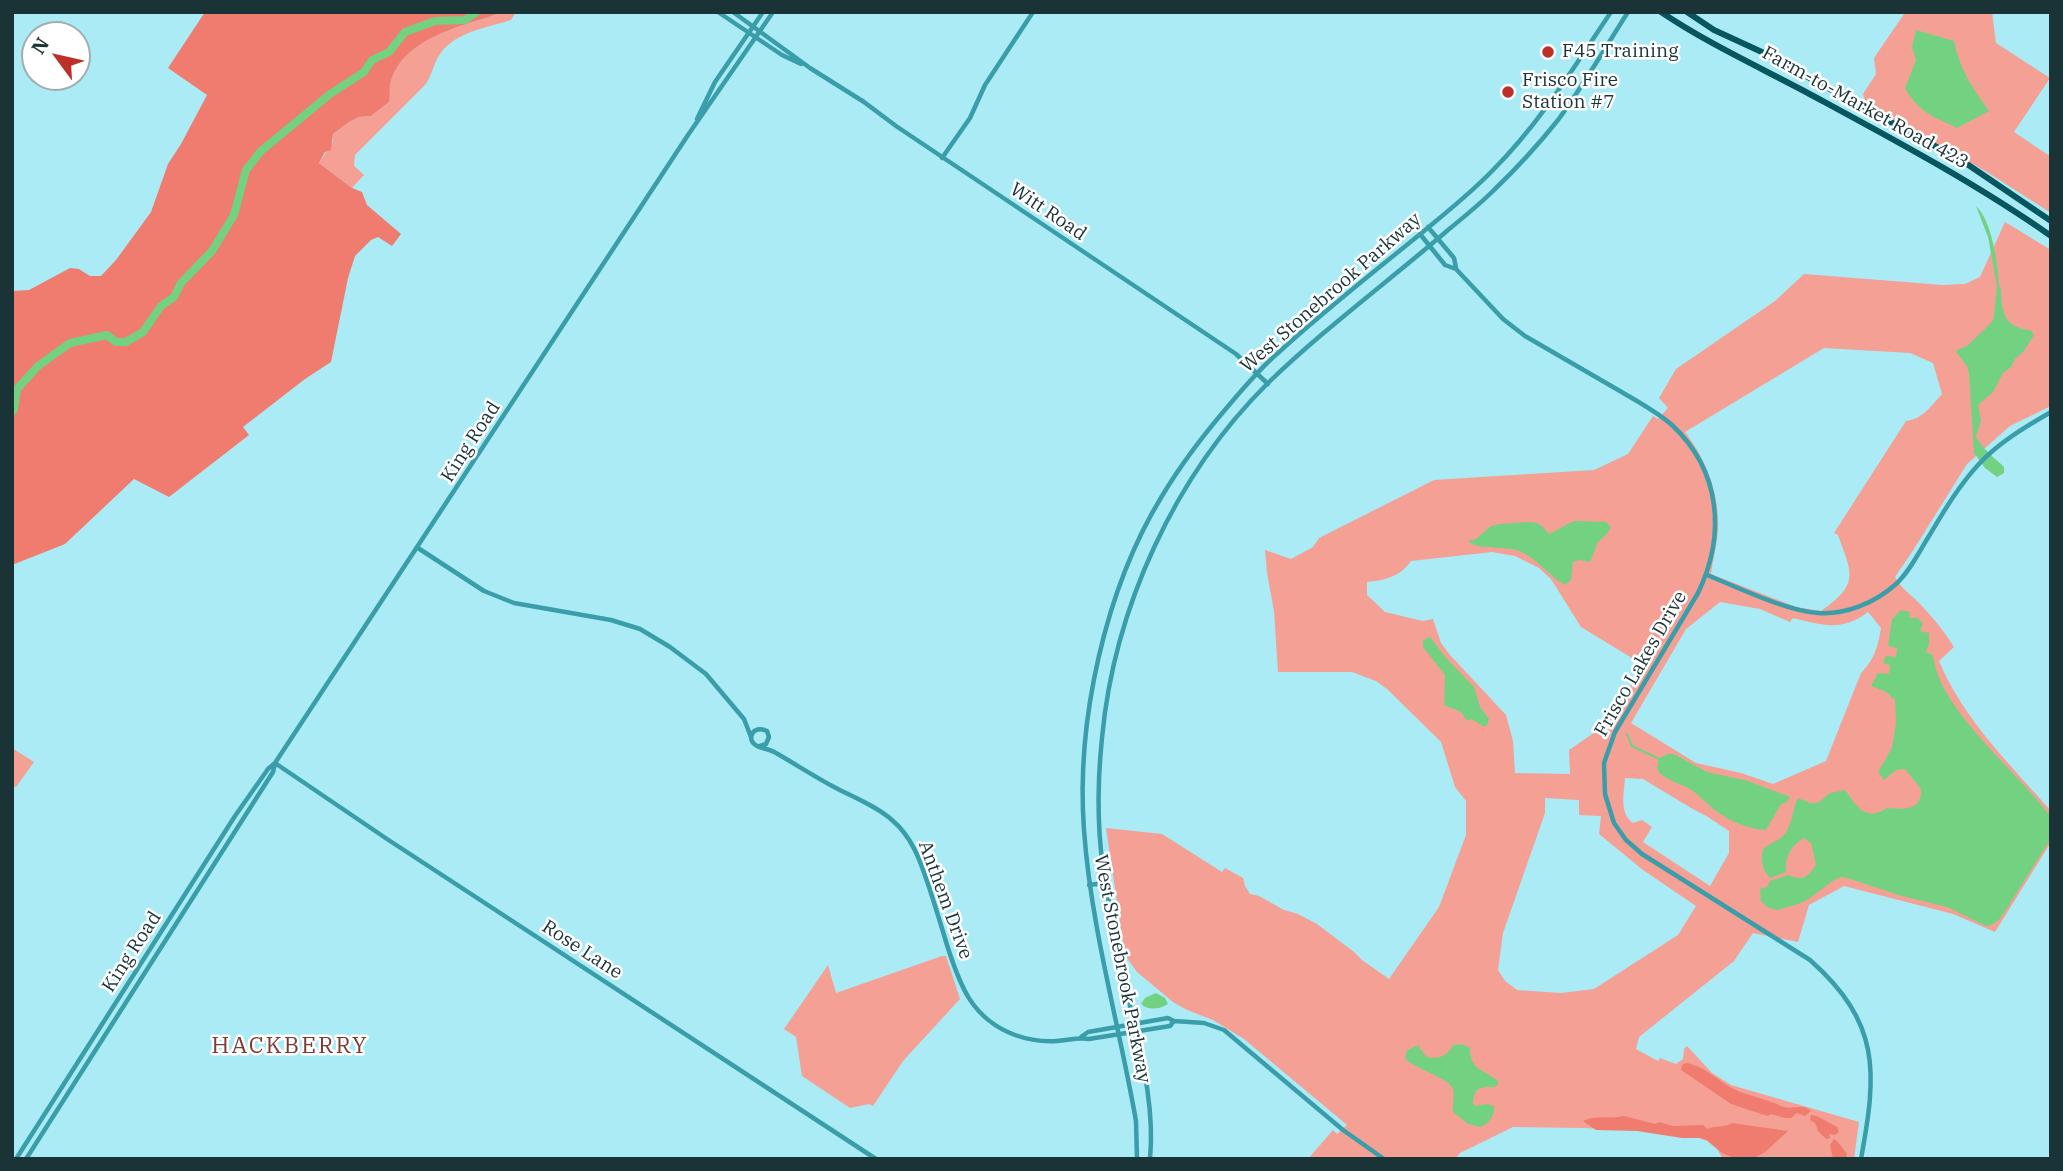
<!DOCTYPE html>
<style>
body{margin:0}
#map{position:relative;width:2063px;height:1171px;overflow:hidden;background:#aaebf5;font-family:"IBM Plex Serif",serif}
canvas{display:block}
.frame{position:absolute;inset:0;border:14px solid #193337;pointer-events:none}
.north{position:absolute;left:21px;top:21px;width:70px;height:70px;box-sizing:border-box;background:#fff;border:2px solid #a3adaf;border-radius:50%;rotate:303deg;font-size:19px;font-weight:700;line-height:28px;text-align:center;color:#193337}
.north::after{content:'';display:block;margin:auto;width:24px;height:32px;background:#bd2f29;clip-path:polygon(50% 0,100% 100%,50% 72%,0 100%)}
</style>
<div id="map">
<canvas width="2063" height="1171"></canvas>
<div class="frame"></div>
<div class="north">N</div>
</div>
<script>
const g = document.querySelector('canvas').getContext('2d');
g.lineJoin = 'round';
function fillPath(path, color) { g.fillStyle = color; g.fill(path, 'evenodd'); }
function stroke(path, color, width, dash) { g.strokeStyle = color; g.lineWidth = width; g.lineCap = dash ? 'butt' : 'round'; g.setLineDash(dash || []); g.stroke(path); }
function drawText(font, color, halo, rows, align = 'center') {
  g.font = font + ' "IBM Plex Serif",serif'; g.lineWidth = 5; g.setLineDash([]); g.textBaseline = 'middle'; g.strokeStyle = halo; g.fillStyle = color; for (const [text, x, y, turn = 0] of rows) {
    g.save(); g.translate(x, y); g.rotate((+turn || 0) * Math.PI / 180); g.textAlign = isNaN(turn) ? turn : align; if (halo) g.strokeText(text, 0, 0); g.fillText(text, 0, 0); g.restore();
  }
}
fillPath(new Path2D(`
 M503 12H516L511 20C486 28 455 32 440 54 433 64 432 76 425 85L355 155 354 166 364 175 352 188 319 163 333 142V134L349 122 359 117 371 116 389 102C389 95 389 87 391 81 405 36 465 26 503 12Z
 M1903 12H1992L1996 43 2050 78 2014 132 2051 157V213L1987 172 1866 104 1863 94 1876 74 1874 58 1904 14Z
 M2005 222 2051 250V406L2010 426 1967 464 1914 549 1895 577C1901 588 1910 594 1918 602 1932 616 1944 631 1954 647L1939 661C1963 719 2010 764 2051 811V842L1995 932 1953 914 1844 886 1809 905 1798 942 1753 933 1734 961 1639 1037 1636 1049 1658 1061 1660 1058 1676 1064 1683 1059 1684 1049 1687 1046 1712 1073 1731 1085 1859 1122 1854 1159H1723L1717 1149 1707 1141 1690 1135 1633 1130 1583 1128 1513 1127 1460 1153 1455 1159H1308L1333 1130 1337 1134 1347 1125 1244 1039 1213 1020 1187 1010 1173 1002 1137 972 1125 955 1106 828 1162 834 1222 872 1225 868 1243 878 1245 886 1250 894 1259 896 1284 910 1298 914 1317 924 1354 952 1362 960 1389 979 1439 907 1466 835V801L1455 787 1441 742 1387 689 1376 681 1352 672H1278L1274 611 1267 573 1265 550 1291 559 1313 547 1319 538 1434 480 1594 470 1628 454 1653 416 1658 419 1668 408 1659 398 1676 369 1775 301 1804 274 1943 285 1965 284 1980 277ZM1824 348 1910 353 1933 363 1942 394C1931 406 1923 419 1906 421L1834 533 1838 535C1852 574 1860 584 1821 611L1796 607 1711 574C1713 559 1717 545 1718 530 1720 495 1706 459 1685 432ZM1492 552 1515 556 1539 568 1551 579 1581 627 1645 666 1601 728 1569 750 1570 774 1515 773 1513 741 1506 715 1450 655 1441 643 1433 619 1423 621 1385 612 1367 595V582C1385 580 1400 577 1411 561ZM1720 602 1760 609 1790 622 1793 618C1821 625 1842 632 1868 612L1881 628C1878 647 1874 660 1861 673L1826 761 1773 784 1741 773 1696 763 1631 723 1686 629ZM1625 778 1643 779 1691 808 1708 817 1729 831V853L1710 886 1643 842 1652 827 1642 820 1633 823C1619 813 1624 793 1625 778ZM1545 798 1579 800V815L1601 816 1599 834 1643 870 1696 906 1678 935 1594 989 1561 993 1517 990 1505 981 1498 970 1503 933 1545 813Z
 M12 748 34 762 16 787 12 786Z
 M942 956H946L960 999 903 1061 873 1106 869 1104 850 1108 802 1076 796 1037 784 1029 828 965 836 993Z`), '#f5a095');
fillPath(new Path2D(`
 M205 12H503C465 26 405 36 391 81 389 87 390 95 389 102L371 116 359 117 349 122 333 134 331 150 325 152 319 163 352 188 362 192 367 205 401 234 392 246 378 237 371 240 355 256 348 278 331 362 305 379 243 427 249 435 169 497 134 479 65 544 12 565V291L29 290 70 268 79 269 90 276H101L116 260 151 212 168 164 181 144 207 95 168 68Z
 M1686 1063C1707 1067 1716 1080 1734 1089 1748 1096 1765 1098 1781 1106 1792 1111 1802 1102 1811 1111L1805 1116 1797 1113 1791 1118H1785L1771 1114 1768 1116 1758 1113 1731 1104 1681 1070 1682 1065Z
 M1811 1115C1819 1115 1830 1124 1837 1127L1839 1132 1835 1135 1829 1134 1830 1138 1826 1139 1818 1131 1815 1123 1810 1120Z
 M1624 1116 1655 1124 1659 1122 1673 1126 1703 1125 1707 1129C1717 1125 1724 1128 1732 1123L1788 1131 1764 1153 1752 1159H1737L1722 1153 1707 1140 1701 1138H1682L1637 1131 1596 1130 1583 1121C1594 1115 1611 1119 1624 1116Z
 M1834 1139 1838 1142 1847 1154 1846 1159H1833L1830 1145Z`), '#f07c6f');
fillPath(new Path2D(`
 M1916 30 1954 41C1960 70 1972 87 1989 111L1957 128C1933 116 1919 113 1905 88L1916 60 1912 47Z
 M1976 206C1992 221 1998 264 1999 286L2001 288C2001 311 2004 328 2030 330L2034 335 2024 351 2015 359 2011 367 2003 373 1993 392 1978 405 1981 421 1976 436C1980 447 1995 458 2004 467V473L1997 477 1985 468 1974 453 1969 374 1967 366 1956 352 1957 350 1967 346 1991 323 1994 317 1997 286 1988 237Z
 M1574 521 1606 522 1611 527 1607 534 1598 542 1590 562 1579 560 1573 562 1571 580 1565 585C1547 575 1537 557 1516 550 1501 546 1477 550 1468 541L1476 539 1491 526 1500 524 1528 522 1537 523 1542 526 1549 534Z
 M1901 610 1910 612 1909 618H1918L1923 624 1920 631 1929 633V644L1926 652 1933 655C1939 711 2018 771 2051 817V837L2048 843 2004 913C1999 920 1995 925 1986 926L1947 907 1902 896 1847 878 1841 877 1834 880 1807 900 1798 904 1777 910 1767 907 1761 901 1760 889 1767 887 1770 881 1788 875C1802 881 1807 878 1816 865L1811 843 1804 838C1791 845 1784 858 1786 872L1770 878C1762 869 1760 860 1763 849 1769 844 1778 841 1783 836 1793 825 1792 809 1798 798L1810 803H1818L1830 793 1845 790C1856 805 1865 823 1887 808 1903 809 1922 812 1921 789L1905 769 1896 770 1884 780 1878 772 1892 748 1896 723 1895 700 1886 692 1871 686 1878 673 1889 674 1890 665 1883 663 1886 656 1896 657 1897 648 1888 646 1892 619Z
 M1430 637 1446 658 1474 687 1480 707 1489 719 1487 726H1483L1471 719 1467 721 1461 712 1444 705 1445 675 1423 647V640Z
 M1667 754H1674L1707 772 1748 781 1790 797 1787 802 1781 804 1766 830C1746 829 1727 820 1711 807 1704 801 1698 794 1690 789 1681 784 1669 781 1661 774 1656 770 1657 765 1659 759Z
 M1156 993 1165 998 1168 1004C1161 1009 1148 1011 1141 1004L1145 998Z
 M1462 1044 1470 1048C1470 1071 1484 1069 1498 1081V1084L1495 1087C1481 1087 1474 1086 1473 1104L1476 1106 1486 1104 1494 1106C1495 1116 1489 1123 1481 1127L1468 1124 1453 1112C1452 1105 1455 1096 1453 1089 1447 1076 1415 1070 1405 1058L1407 1050 1419 1045 1420 1049 1427 1057C1439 1060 1448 1055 1453 1045Z`), '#72d282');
stroke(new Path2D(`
 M1627 734 1632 746 1659 759`), '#72d282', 2);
stroke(new Path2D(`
 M12 412 14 409 17 389 38 366 70 343 107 335 116 342H126L143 332 161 306 174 297 181 283 212 251 234 215 246 170 261 151 330 94 364 72 372 60 389 52 405 32 435 21 465 20 477 12`), '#72d282', 8);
stroke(new Path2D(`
 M718 12 782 55 801 64
 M733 12 810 68 864 102 896 126 1236 354 1268 384
 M697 119 715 82 763 12
 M942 158 970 118 985 85 1033 12
 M1428 227 1454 258 1456 268
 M1420 234 1445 265 1456 269 1503 319 1525 336C1554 353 1584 370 1613 387 1633 399 1655 410 1672 425 1721 471 1726 535 1698 593L1615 732 1604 763 1605 794 1614 823 1626 840 1642 854 1810 960C1881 1023 1877 1072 1861 1159
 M418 548 484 591 514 603 611 620 640 629 670 647 706 674 744 719 751 737
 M1707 575C1737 587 1786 611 1818 613 1845 615 1875 603 1896 584 1910 571 1919 552 1929 536 1944 511 1958 487 1978 465 1998 443 2025 427 2051 412
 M760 746 766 744 769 737 767 731C753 724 745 740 757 746 763 749 770 749 776 753 797 765 815 777 836 788 855 798 876 806 892 820 912 837 920 860 928 884 935 905 941 925 947 945 960 986 972 1019 1015 1035 1029 1040 1043 1042 1057 1041 1069 1040 1078 1037 1089 1039L1170 1026 1174 1021
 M275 763 387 839 876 1159
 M1089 885 1105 883
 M1081 1037 1088 1032 1168 1018 1174 1021 1204 1023 1224 1030 1343 1130 1384 1159
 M16 1159 235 816 268 769 275 763 688 135 773 12
 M26 1159 273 772 275 764
 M1137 1159 1136 1121C1119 1024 1091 928 1084 830 1076 722 1105 589 1162 496 1180 466 1202 437 1224 411 1241 391 1258 370 1278 353 1325 310 1375 271 1424 231 1448 211 1472 192 1493 170 1540 123 1574 67 1611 12
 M1150 1159C1155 1107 1141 1055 1130 1005 1122 965 1113 926 1106 886 1097 838 1097 786 1102 738 1114 608 1175 475 1268 383 1325 328 1389 281 1448 230 1464 217 1480 204 1494 190 1517 168 1538 145 1558 120 1583 86 1605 48 1628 12`), '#399daa', 4.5);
stroke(new Path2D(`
 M1661 12C1707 43 1757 66 1806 92 1889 137 1974 182 2051 236
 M1687 12 1714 30 1764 53 1964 162 2051 221`), '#05565f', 6);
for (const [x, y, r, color] of [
 [1548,52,7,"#bd2f29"],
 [1508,92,7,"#bd2f29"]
]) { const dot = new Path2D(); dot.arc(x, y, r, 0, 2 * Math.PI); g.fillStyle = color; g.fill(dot); stroke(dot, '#fff', 2.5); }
drawText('19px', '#193337', '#fff', [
 ["F45 Training",1562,52],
 ["Frisco Fire",1522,81],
 ["Station #7",1522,103]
], 'left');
drawText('19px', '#193337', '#fff', [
 ["Farm-to-Market Road 423",1865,108,29],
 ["Witt Road",1048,212,34],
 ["West Stonebrook Parkway",1331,293,-41],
 ["King Road",471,442,-57],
 ["Frisco Lakes Drive",1641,664,-60],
 ["Anthem Drive",945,900,70],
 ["Rose Lane",582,950,33],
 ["King Road",132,952,-57],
 ["West Stonebrook Parkway",1122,969,79]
]);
g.letterSpacing = '2px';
drawText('23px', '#813a33', '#fff', [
 ["HACKBERRY",290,1046]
]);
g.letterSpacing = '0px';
</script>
